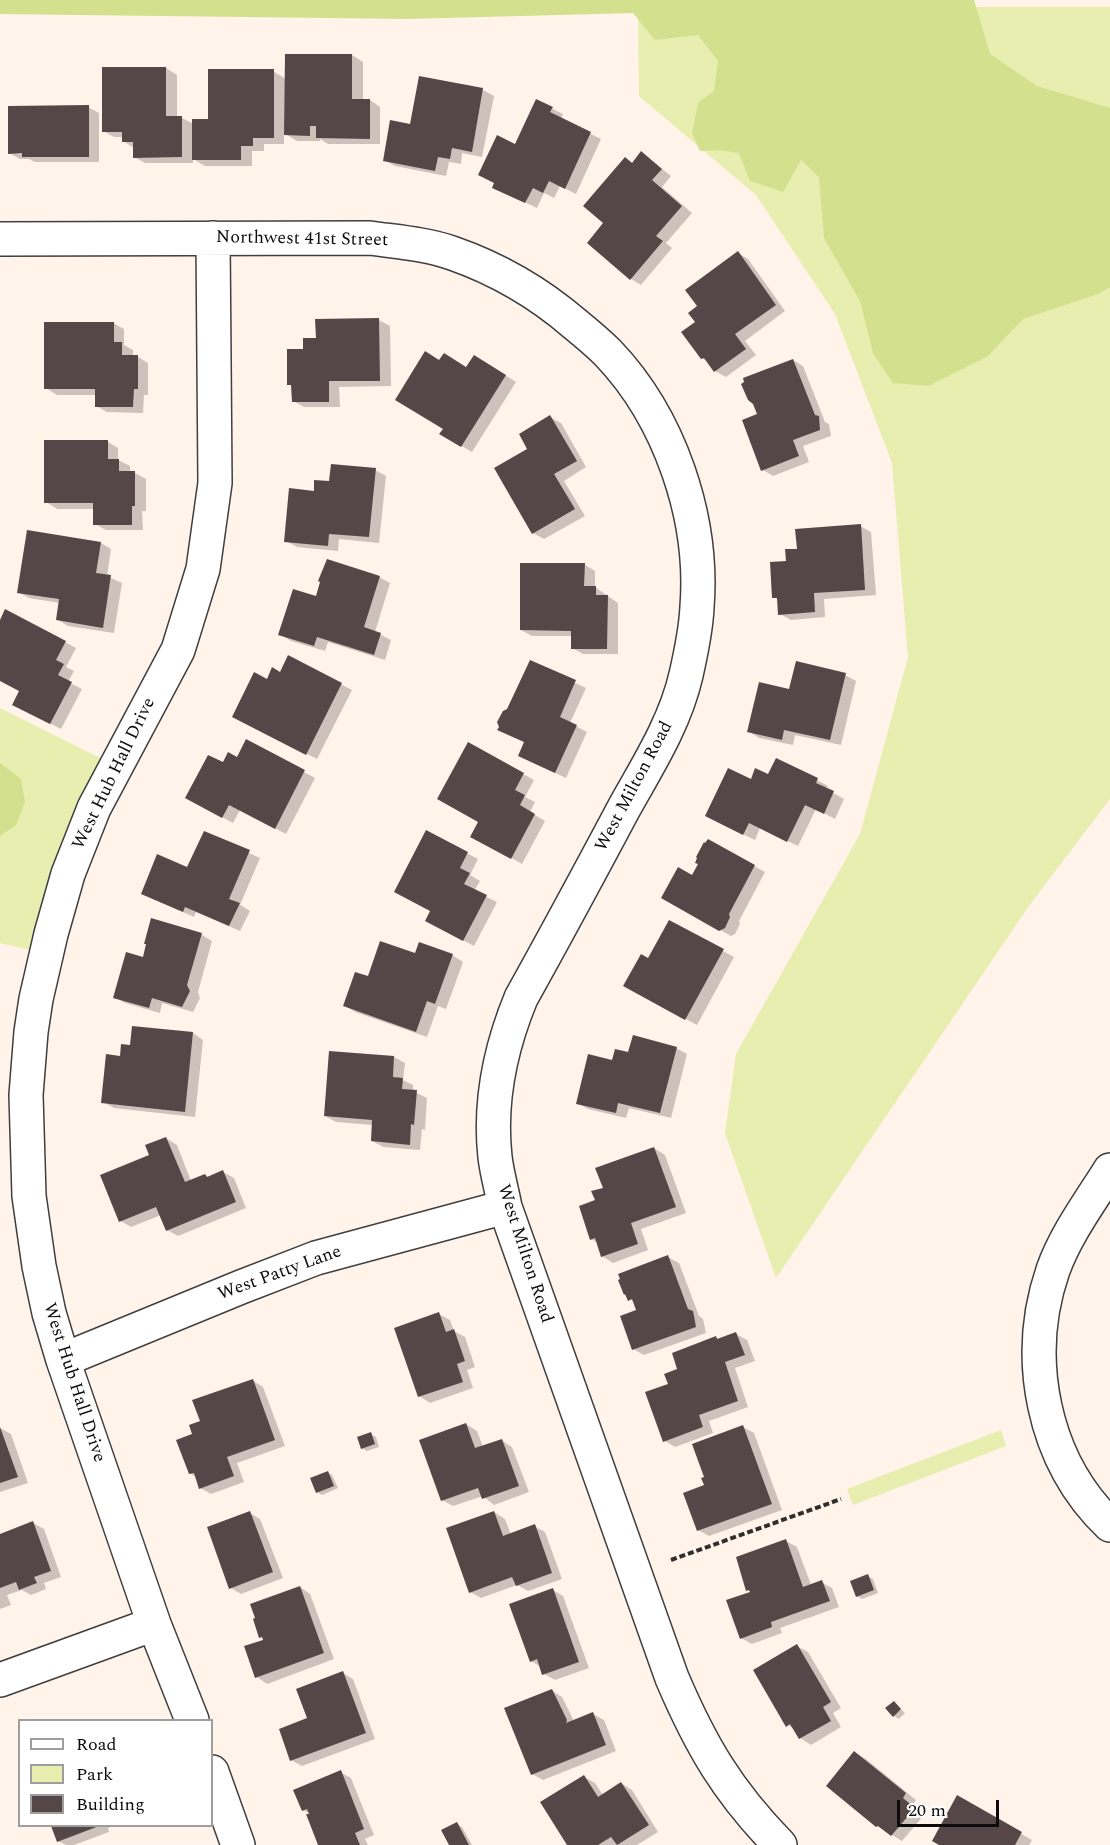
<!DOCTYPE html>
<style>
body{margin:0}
#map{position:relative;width:1110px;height:1845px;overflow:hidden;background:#fff3ea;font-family:Spectral,serif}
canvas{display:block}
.legend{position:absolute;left:18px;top:1719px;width:195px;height:108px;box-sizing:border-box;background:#fff;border:2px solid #9e9e9e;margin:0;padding:8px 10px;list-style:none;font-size:18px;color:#0c0c0c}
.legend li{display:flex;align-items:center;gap:12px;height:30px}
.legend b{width:30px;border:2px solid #9e9e9e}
.scale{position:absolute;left:897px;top:1800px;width:102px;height:27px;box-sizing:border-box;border:3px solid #0c0c0c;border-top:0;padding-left:8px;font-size:18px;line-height:21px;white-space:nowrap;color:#0c0c0c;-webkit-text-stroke:4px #fff;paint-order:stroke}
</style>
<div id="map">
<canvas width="1110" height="1845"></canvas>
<ul class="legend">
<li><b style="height:8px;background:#fff"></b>Road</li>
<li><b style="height:16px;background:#e8edb0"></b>Park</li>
<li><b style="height:16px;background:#554747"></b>Building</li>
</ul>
<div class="scale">20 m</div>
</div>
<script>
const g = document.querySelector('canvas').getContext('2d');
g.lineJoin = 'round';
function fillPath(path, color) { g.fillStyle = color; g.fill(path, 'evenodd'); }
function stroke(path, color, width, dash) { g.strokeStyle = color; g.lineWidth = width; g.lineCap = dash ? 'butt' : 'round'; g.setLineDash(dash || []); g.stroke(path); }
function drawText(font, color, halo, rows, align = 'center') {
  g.font = font + ' Spectral,serif'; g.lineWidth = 6; g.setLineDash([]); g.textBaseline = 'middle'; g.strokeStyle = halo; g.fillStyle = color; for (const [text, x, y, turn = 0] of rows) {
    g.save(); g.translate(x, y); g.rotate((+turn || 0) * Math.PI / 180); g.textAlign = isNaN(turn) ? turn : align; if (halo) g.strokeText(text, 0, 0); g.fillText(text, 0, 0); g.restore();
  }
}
fillPath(new Path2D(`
 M638 7H1110V799L1031 903 776 1278 725 1133 736 1054 860 834 908 657 892 463 835 314 756 195 639 96Z
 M0 708 116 766 47 954 0 943Z
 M1001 1430 1006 1446 853 1505 847 1489Z`), '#e8edb0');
fillPath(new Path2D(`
 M0 0H974L990 54 1037 86 1110 108V287L1098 294 1023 319 988 356 928 386 893 383 873 353 860 301 824 238 819 177 801 160 783 192 750 181 739 153 719 150 700 151 692 133 698 103 714 91 718 61 698 35 655 40 633 13 408 19 0 14Z
 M0 763 21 779 25 802 16 825 0 836Z`), '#d3e08e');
fillPath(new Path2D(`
 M286 55H352L363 62V100H370L380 107V144H328L320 139V141H297L284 133V144H264V151H252V166H205L193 159V163H145L134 157V148L123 141V137H114L103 131V68H166L177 75V118H182L194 124 209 120 273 71 286 79Z
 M420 78 483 90 494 96 482 157 462 153 461 164 449 162 446 176 395 166 384 160 411 126Z
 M536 101 563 114 561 119 601 139 576 194 560 186 554 198 544 193 537 208 505 193 515 146Z
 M88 107 99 113V162H35L29 159H20L9 153Z
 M642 153 671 176 662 187 692 213 666 243 672 248 641 285 631 279 605 223 625 158 633 163Z
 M738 253 748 259 785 311 745 341 756 355 726 377 715 371 708 362 702 358 697 322 699 307Z
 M379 320 390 326 391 386 339 387 340 407H304L293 401V386L289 384 305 350 317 339Z
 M113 323 124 329V345L133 350V357H138L148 363V395H144L143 413 107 412 96 406V395H57L46 388Z
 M793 360 803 366 825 422 829 424 831 436 803 446 809 462 773 476 763 470 759 415 755 403Z
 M440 362 467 369 486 363 516 382 472 452 441 434 445 429Z
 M550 417 561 423 586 467 564 481 585 516 544 539 533 533 496 469 529 449Z
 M108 442 118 448V460L130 466V473H135L146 479V511H142L143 530H106L95 524V509H57L46 502Z
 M375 470 386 476 379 543 339 539 338 551 297 547 286 541 315 493 331 483Z
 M860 526 871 532 876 595 824 599 825 617 791 620 780 614 779 600 774 597 787 562 798 550Z
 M101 543 111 549 107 576 122 583 114 633 68 626 57 619 60 603 29 598 18 592Z
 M585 565 595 571V587L618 603V654H583L572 648 573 636H532L521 630Z
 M379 577 390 583 375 632 391 640 385 660 328 642 325 651 291 641 280 634 317 598Z
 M0 623 65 642 76 648 66 667 74 671 68 682 82 689 61 729 25 711 21 691 0 680Z
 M289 657 352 690 317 759 244 722 267 681 281 674Z
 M531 662 586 688 570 723 587 732 566 778 531 762 526 743 508 711Z
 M845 675 856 681 841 745 795 735 793 745 759 738 748 731 790 691Z
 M247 741 315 778 286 834 240 810 233 823 198 804 223 764 238 759Z
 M469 744 534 780 525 797 535 802 530 812 545 821 522 864 472 836 480 822Z
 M777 760 817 780 828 786 826 789 844 799 835 819 816 809 798 846 760 828 755 840 718 822 751 781 769 776Z
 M426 832 478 859 470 875 480 881 474 891 497 902 474 946 438 927 432 911Z
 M205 833 260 858 240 905 250 911 240 931 196 912 194 917 153 899 188 869Z
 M708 841 765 872 739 921 740 924 735 934 731 936 663 898 693 877Z
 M152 920 202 935 212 941 198 992 200 998 193 1012 162 1003 160 1013 125 1003 114 997 144 958Z
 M670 922 734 957 697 1025 625 986 649 960Z
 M416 955H452L463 962 446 1009 438 1006 427 1037 355 1012 345 1005 369 978Z
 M193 1033 203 1040 195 1117 114 1108 103 1102 121 1057 131 1047Z
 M676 1048 687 1054 671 1118 629 1108 626 1118 588 1109 578 1103 613 1061 629 1054Z
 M330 1052 394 1057 405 1063 403 1080 413 1085V1091L427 1098 425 1130 422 1129 420 1150 383 1147 372 1141 373 1125 336 1122 325 1116Z
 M166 1138 177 1145 191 1181 205 1175 209 1178 223 1172 234 1178 246 1208 178 1236 167 1230 161 1215 131 1227 121 1221Z
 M654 1148 665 1155 686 1213 641 1229 648 1250 613 1263 602 1256 598 1243 591 1239 605 1188Z
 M668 1257 679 1263 699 1316 703 1319 706 1333 644 1355 633 1349 638 1311 635 1303 625 1294 620 1281Z
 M439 1314 450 1320 454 1331 465 1337 475 1367 467 1370 473 1388 430 1403 419 1396Z
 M736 1334 747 1340 755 1361 735 1368 748 1407 709 1421 713 1433 675 1447 665 1441 670 1384 679 1370 716 1338 720 1340Z
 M252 1380 263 1387 285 1446 237 1463 244 1482 211 1494 200 1488 197 1478 190 1473 202 1422Z
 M466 1424 477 1431 483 1447 501 1440 512 1447 529 1492 494 1505 483 1496 453 1506 442 1500Z
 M743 1427 754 1433 782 1510 709 1536 698 1530 706 1478Z
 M0 1428 11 1434 28 1483 0 1492Z
 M371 1434 376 1437 379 1447 367 1451 362 1448Z
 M327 1472 332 1475 338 1488 322 1495 317 1492Z
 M494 1512 505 1519 511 1535 534 1526 545 1532 562 1579 528 1591 517 1585 481 1598 470 1592Z
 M250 1513 260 1519 283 1578 241 1594 231 1588Z
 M33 1523 44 1529 61 1577 44 1583 46 1589 31 1595 22 1590 7 1595 11 1605 0 1609V1535Z
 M786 1541 797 1547 811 1585 821 1582 832 1588 839 1607 780 1628 782 1633 752 1644 741 1638 752 1592 747 1590Z
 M868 1576 873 1579 878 1593 862 1599 857 1596Z
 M300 1587 310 1594 334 1659 267 1684 257 1677 266 1640 261 1637Z
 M553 1590 563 1596 589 1668 555 1680 544 1674 541 1667 531 1661Z
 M797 1646 808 1652 841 1708 833 1713 841 1727 811 1745 800 1738 794 1729 788 1725Z
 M343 1673 353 1679 375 1739 302 1766 291 1760Z
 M551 1690 562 1697 574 1721 593 1714 604 1720 616 1751 543 1780 532 1774Z
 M894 1703 905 1713 899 1719 894 1716Z
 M855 1753 866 1759 916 1800 913 1805 924 1815 902 1841 877 1826Z
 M340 1772 351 1778 374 1835 365 1839 368 1845H320L311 1814 303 1810Z
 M584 1777 595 1783 603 1795 621 1783 632 1790 658 1832 637 1845H569Z
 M958 1798 1032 1840 1029 1845H941Z
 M457 1824 462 1827 472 1845H450Z
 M53 1826H114L108 1828 109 1832 74 1845H66L58 1841Z`), '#0003');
fillPath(new Path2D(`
 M285 54H352V99H370V139L316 138V126H310V136L284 135Z
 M102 67H166V116H182V157L133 158V142H122V132H102Z
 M208 69H274V138H253V146H241V160H192V119H208Z
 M419 76 483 88 472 152 452 148 450 159 438 157 435 171 383 161 390 120 410 124Z
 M536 99 553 107 550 112 591 132 565 189 549 181 543 193 533 188 525 203 492 188 494 183 478 175 497 135 515 144Z
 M89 105V157H22V153L8 154V106Z
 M641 151 662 169 652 180 682 206 656 236 663 241 630 280 587 243 603 223 583 206 625 157 632 163Z
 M738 251 776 305 735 334 746 349 714 372 704 358 701 359 681 332 695 322 688 313 697 306 685 290Z
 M379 318 380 381H329V402H292L291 385H287V349H303V338H316L315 319Z
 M44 322H114V342H122V355H138V389H134L133 407H95V389H44Z
 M425 351 439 360 444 353 466 367 474 355 506 375 461 447 439 434 443 429 395 400Z
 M793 359 815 415 819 416 820 430 793 440 799 456 761 471 742 420 757 414 753 404 748 400 741 384 744 382 743 378Z
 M550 415 577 461 554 474 575 509 532 534 494 468 527 449 519 434Z
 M44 440H108V459H119V471H135V506H132V525H93V503H44Z
 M331 464 376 468 369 537 329 534 328 546 284 542 289 488 314 491V480L329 481Z
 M861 524 865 590 814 593 815 612 778 615 777 598H772L770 562 786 561 785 549H797L795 529Z
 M27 530 101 542 96 573 111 575 103 628 56 620 59 599 17 593Z
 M327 559 380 576 364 627 381 633 374 655 317 637 314 646 278 635 293 589 316 596 320 582 318 581Z
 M520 563H585L584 586H596V595H608L607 649H571V631L520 630Z
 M5 609 66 641 56 660 64 664 58 675 72 682 50 724 12 705 19 691 0 681V620Z
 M288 655 342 683 306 755 232 717 254 672 267 679 272 667 280 672Z
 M530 660 576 680 560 717 577 725 555 773 518 756 524 742 497 730 499 727 497 722 503 711 507 709Z
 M796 661 846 673 830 740 784 730 782 740 747 732 759 682 789 689Z
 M246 739 305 770 275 829 229 805 222 818 185 798 208 755 223 762 228 752 237 757Z
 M468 742 524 773 515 790 525 795 520 805 535 814 511 859 470 837 478 822 437 799Z
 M776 758 818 778 816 783 834 791 824 814 805 805 787 842 749 823 743 835 705 816 728 768 751 779 755 768 768 774Z
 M426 830 468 852 460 868 470 873 464 884 487 895 463 941 425 921 430 911 394 892Z
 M204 831 250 850 229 899 240 903 229 926 185 907 183 912 141 894 157 854 187 867Z
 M708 839 755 865 729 914 730 917 725 928 719 931 661 898 678 867 692 875 698 864 695 863 697 858 696 857 704 842 705 843Z
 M151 918 202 933 187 985 190 991 182 1007 152 998 149 1008 113 998 126 952 143 957 146 944H144Z
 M669 920 724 949 685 1020 623 986 641 954 648 958Z
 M380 941 415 953 419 942 453 954 435 1004 427 1001 416 1032 343 1006 355 972 368 976Z
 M132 1026 193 1032 185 1112 101 1103 106 1054 120 1056 121 1044 130 1045Z
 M633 1035 677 1047 660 1113 618 1103 616 1113 576 1104 588 1054 612 1060 615 1049 628 1052Z
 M329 1051 394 1056 393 1077 403 1078 402 1089 417 1090 414 1125 411 1124 410 1145 371 1141 372 1120 324 1116Z
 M166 1137 185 1182 205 1174 207 1177 223 1170 236 1202 166 1231 156 1207 119 1222 100 1175 149 1155 145 1145Z
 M654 1147 676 1207 631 1223 638 1244 601 1257 595 1238 590 1240 579 1206 595 1200 591 1191 603 1188 595 1168Z
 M668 1255 688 1309 693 1311 696 1327 632 1350 620 1316 636 1310 632 1299 628 1301 625 1294 624 1295 618 1280 620 1279 618 1274Z
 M439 1312 446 1332 454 1329 465 1361 457 1364 463 1382 418 1397 394 1328Z
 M736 1332 745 1355 725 1362 738 1401 699 1415 703 1427 663 1442 645 1392 668 1384 664 1374 677 1369 672 1353 716 1336 717 1339Z
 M253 1379 275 1440 227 1457 234 1476 199 1489 194 1473 189 1474 176 1440 192 1434 189 1425 200 1421 192 1400Z
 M466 1423 475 1448 502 1439 519 1486 482 1499 478 1488 441 1501 419 1440Z
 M743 1425 772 1504 697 1531 683 1493 704 1485 701 1478 704 1477 692 1444Z
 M0 1427 18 1477 0 1483Z
 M371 1432 375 1444 361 1449 357 1437Z
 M328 1471 334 1486 316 1493 310 1478Z
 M250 1511 273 1572 229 1589 207 1527Z
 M494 1511 503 1536 535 1524 552 1573 516 1586 512 1577 469 1593 446 1528Z
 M33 1521 51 1571 34 1577 37 1583 19 1590 16 1582 0 1588V1534Z
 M786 1539 803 1587 822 1580 830 1601 771 1622 772 1627 740 1639 726 1600 750 1592 749 1590 746 1591 736 1557Z
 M868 1574 874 1590 856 1597 850 1581Z
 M300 1586 324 1653 255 1678 244 1646 263 1640 262 1637 259 1638 253 1619 255 1618 250 1604Z
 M553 1588 579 1662 542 1675 537 1659 530 1662 509 1604Z
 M797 1644 831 1702 823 1707 831 1721 799 1739 790 1724 786 1727 753 1670Z
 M343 1671 366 1733 290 1761 279 1729 307 1718 296 1689Z
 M552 1689 567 1720 566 1723 593 1712 606 1745 531 1775 504 1708Z
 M894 1701 901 1709 893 1717 885 1708Z
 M854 1751 906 1793 903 1798 915 1808 891 1836 878 1826 876 1827 826 1786Z
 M341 1770 364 1829 355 1833 360 1845H318L306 1814H309L307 1809 302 1811 293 1790Z
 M584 1775 598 1797 621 1782 649 1825 617 1845 611 1837 598 1845H567L540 1802Z
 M957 1795 1022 1832 1015 1845H939L932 1841Z
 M457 1822 469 1845H449L441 1830Z
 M51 1826H99L57 1842Z`), '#554747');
const minor = new Path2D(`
 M0 239 370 238C398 242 426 244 452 253 498 269 539 293 575 324 586 333 598 343 608 353 670 418 704 518 697 607 696 629 691 653 686 675 675 723 648 765 624 808 590 872 556 935 521 998 500 1049 489 1102 495 1157 497 1174 502 1191 505 1207L672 1678C701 1746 728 1792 780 1845
 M1110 1170C1090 1202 1066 1234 1053 1270 1023 1357 1042 1460 1110 1525
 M63 1360 241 1287 316 1258 505 1207
 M0 1680 154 1624
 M192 1720 154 1624 63 1360 49 1313 39 1266 29 1196 26 1095 31 1032 36 999 51 934 68 874 94 808 178 650 203 569 215 483 213 238
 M212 1772 238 1845`);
stroke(minor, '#3f3f3f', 36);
stroke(new Path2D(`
 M671 1560 841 1499`), '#2e2e2e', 4, [6, 3]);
stroke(minor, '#fff', 33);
drawText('18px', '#0c0c0c', '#fff', [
 ["Northwest 41st Street",302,240,1],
 ["West Hub Hall Drive",115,774,-64],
 ["West Milton Road",635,787,-62],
 ["West Milton Road",524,1254,72],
 ["West Patty Lane",280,1274,-20],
 ["West Hub Hall Drive",73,1383,72]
]);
</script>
